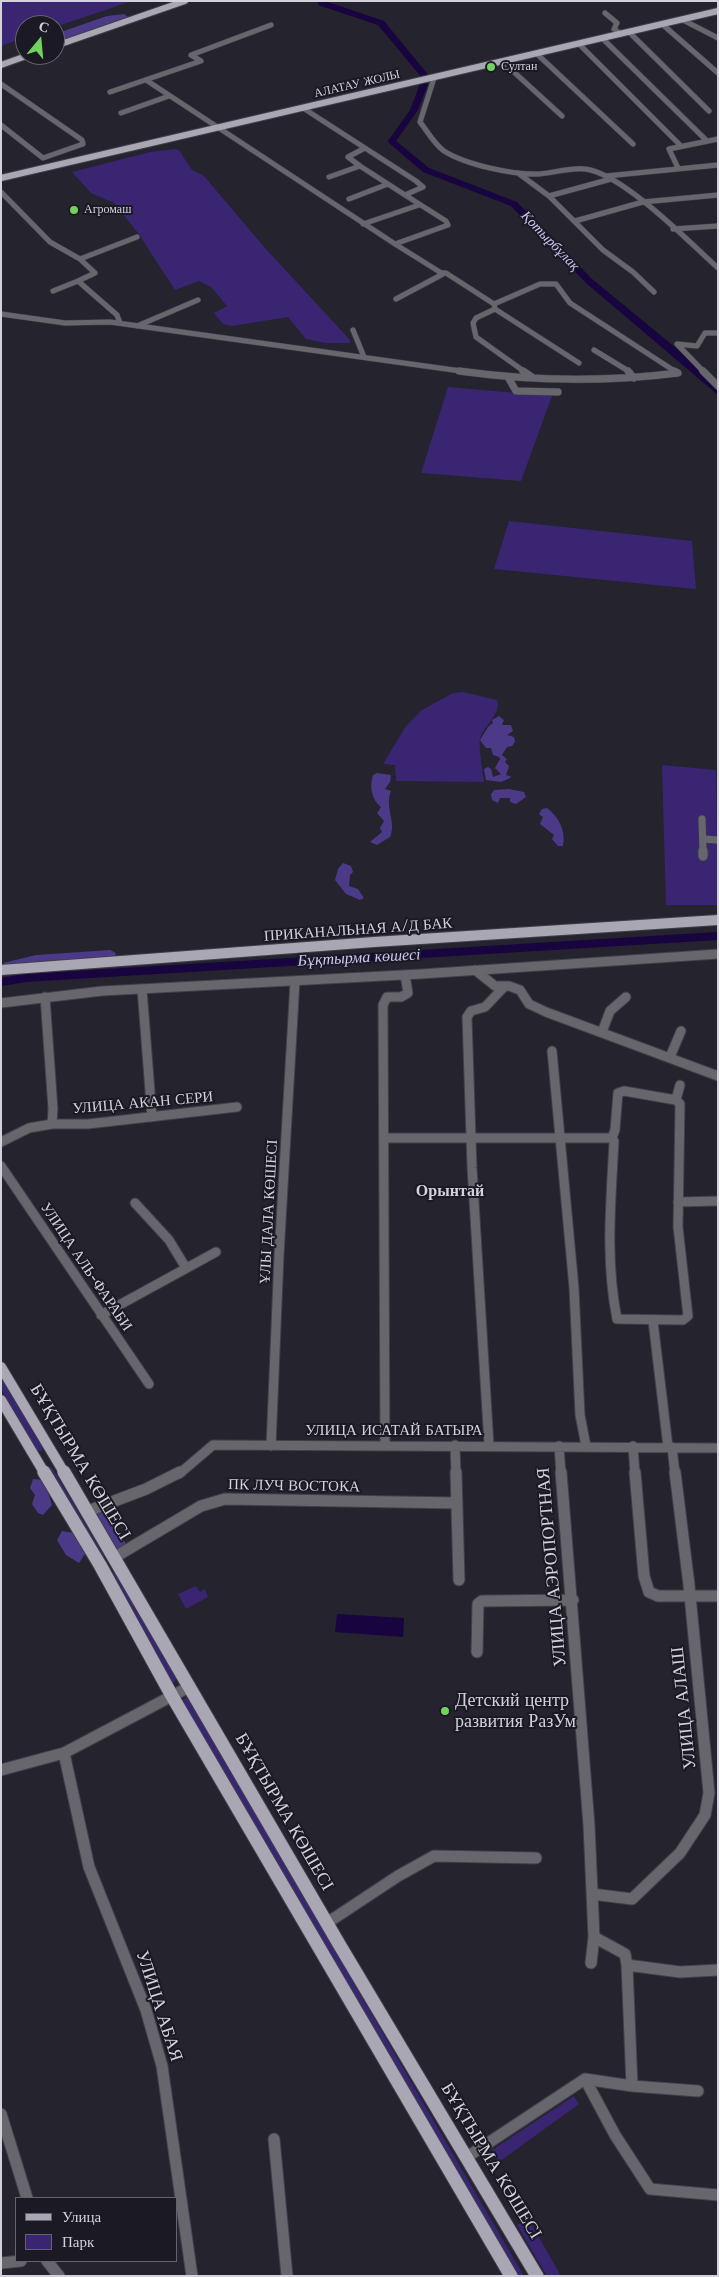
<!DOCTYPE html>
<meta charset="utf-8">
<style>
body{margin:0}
#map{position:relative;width:719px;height:2277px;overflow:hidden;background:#24232e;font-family:"Libre Baskerville",serif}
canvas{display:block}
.frame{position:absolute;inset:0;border:2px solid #d3d2da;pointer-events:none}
.legend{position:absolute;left:15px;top:2197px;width:162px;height:65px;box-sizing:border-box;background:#1a1924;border:1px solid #64636d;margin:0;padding:6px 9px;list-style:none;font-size:15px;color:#d3d2da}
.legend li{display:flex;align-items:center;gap:10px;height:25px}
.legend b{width:25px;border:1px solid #64636d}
.north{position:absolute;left:15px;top:15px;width:50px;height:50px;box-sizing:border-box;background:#1a1924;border:1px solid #64636d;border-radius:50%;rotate:17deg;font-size:14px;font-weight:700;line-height:20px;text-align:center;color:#d3d2da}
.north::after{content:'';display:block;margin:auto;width:18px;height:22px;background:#72d25d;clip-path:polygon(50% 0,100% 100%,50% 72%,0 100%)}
</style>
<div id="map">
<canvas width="719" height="2277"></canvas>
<div class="frame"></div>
<ul class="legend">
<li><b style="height:6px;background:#a9a7b4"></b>Улица</li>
<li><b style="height:14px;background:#3a2573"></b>Парк</li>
</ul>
<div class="north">С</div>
</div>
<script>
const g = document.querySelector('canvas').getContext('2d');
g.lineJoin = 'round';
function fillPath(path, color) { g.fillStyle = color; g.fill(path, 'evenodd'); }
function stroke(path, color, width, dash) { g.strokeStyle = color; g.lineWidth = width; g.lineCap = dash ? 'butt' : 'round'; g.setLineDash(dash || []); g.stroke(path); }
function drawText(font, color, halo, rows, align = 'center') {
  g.font = font + ' "Libre Baskerville",serif'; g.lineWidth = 4; g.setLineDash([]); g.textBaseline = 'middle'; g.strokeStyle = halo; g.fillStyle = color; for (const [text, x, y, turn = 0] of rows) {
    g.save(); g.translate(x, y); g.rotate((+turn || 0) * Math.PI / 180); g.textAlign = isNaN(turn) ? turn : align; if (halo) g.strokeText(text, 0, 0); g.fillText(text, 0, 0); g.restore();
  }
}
fillPath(new Path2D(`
 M1 1H132L55 27V25H25V37L1 46Z
 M175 149 179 150 191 169 204 176 265 248 351 341 349 343H326L306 339 288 317 232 326 223 324 214 313 227 306 211 287 199 281 175 290 138 233 114 203 91 193 72 172 150 152Z
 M448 387 552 396 521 481 421 473Z
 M509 521 692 541 696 589 494 569Z
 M463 692 497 700C502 714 483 726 480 739 478 744 483 773 484 782L396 781 395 765 383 764 406 726 422 710 453 693Z
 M662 765 716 770 718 905H666Z
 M1 1378 42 1447V1452L37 1450 1 1389Z
 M48 1465 53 1469 104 1556V1560Z
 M111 1571 115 1574 176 1678 175 1682H172L166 1675Z
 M196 1586 200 1592 205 1589 208 1597 186 1609 178 1594Z
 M186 1697 190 1702 524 2276H517L186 1706 183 1700Z
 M574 2096 579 2104 499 2162 492 2150Z
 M528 2218 561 2276H547L517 2225Z`), '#3a2573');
fillPath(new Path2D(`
 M124 14 130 18 55 44V34L107 16Z
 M499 716 504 720 502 725H511L513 731 507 735 514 737 515 742 512 746 507 747 502 755 507 759 505 762 509 766 506 775 512 777 501 782 486 780 484 769 488 767 491 769 493 777 501 774 495 768 500 759 499 757 493 755 491 748H486L480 740 488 727 493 723 492 720Z
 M377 773 391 775 390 782 385 789 391 791C384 807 397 822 390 837L377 845 370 842 382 832 380 828 384 821 377 813 381 807C372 801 369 786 373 775Z
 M509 789 524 792 526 797 516 804 510 802V798H500L498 803 492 800 491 794 494 790Z
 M547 808C559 817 566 831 563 846H558L552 839 554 835 540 824 543 817 539 814 542 809Z
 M343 863 351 866 353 872 350 875 349 886 358 889 364 898 360 900 346 894 335 880 338 869Z
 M110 950 116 953 115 956 4 965 3 963 36 955Z
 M33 1479 44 1480 52 1505 43 1515 38 1513 32 1504 35 1495 30 1488Z
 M106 1509 126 1544 117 1550 93 1513Z
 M62 1531 73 1533 85 1554 79 1563 66 1555 57 1540Z`), '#4c3a89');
fillPath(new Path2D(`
 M337 1614 404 1618 403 1637 335 1632Z`), '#18043e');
stroke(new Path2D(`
 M1 982 25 978 718 936`), '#18043e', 8);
fillPath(new Path2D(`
 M318 1H325L384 21 430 77 423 79 378 25 318 5Z
 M424 82 428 84 418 110 396 141 429 168 517 202 592 279 676 348 718 387V395L586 283 511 206 423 172 389 143 388 141 410 110 420 84Z`), '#18043e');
const minorFar3 = new Path2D(`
 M605 13 617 23 614 29 621 34
 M683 20 718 38
 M662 24 718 73
 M629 32 709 111
 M602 38 707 141
 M579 44 681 146
 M537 54 633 144
 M503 62 562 116
 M434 78 420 122C427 131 435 145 444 151 466 165 514 175 539 174 554 173 571 167 585 169 622 173 689 242 718 268
 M146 80 395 244
 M1 84 82 140 83 144 43 158 1 125
 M110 92 201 61 191 55 271 25
 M303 108 416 181 423 187 405 195 446 221 448 225 395 244 443 274 396 299
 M121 113 169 96
 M360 166 405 195
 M678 168 669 149 718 139
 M518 173 549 196 603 250 633 272 654 292
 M606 176 718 165
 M329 177 360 166 348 157 363 149
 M1 192 50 242 80 259 95 273 78 281 117 315 120 323
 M549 196 611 179
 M349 199 388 184
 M575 221 643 202 718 195
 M363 224 419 205
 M673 229 718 226
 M80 259 137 237
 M442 273H446L494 304 540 284H556L570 303 676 372
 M53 291 78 281
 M494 304 495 309 579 363
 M495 309 476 318 473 323 476 337 525 372
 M1 314 65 323 110 322 468 372
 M137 326 198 300
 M353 330 364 357
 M594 350 630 372
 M704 372 677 344 697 346 705 333H718`);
const minorFar2 = new Path2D(`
 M459 371C531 381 606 382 678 373L674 371
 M523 371 532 377
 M628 371 634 378
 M703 371 718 386
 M508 377 516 391 558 392
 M702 819 703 852
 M703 839 718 840`);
const minorFar1 = new Path2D(`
 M703 851V856
 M475 970 495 986H509L520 990 529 1004 546 1012 718 1076
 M142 989 152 1117
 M1 1003 102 991 421 974 718 954
 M602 1032 610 1011 626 997
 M552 1051 574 1288 580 1415 586 1446
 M670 1057 681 1031
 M624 1091 676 1100 680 1104 678 1227 688 1316 683 1320 617 1319C605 1259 611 1201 614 1141L612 1138 615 1130 618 1093Z
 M676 1100 680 1085
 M52 1124H88L237 1107
 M384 1138H612
 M1 1142 29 1128 52 1124 53 1109 45 997
 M1 1166 149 1384
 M678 1202 718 1201
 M135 1203 169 1240 186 1268
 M101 1315 216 1252
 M653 1321 668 1447
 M455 1445 456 1474
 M489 1445 472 1168 467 1017 471 1011 485 1007 505 986
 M271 1446 279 1256 295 981
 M385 1446 383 1005 387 997H401L408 993 405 975
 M559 1446 561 1474
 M633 1446 635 1474
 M672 1447 675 1474
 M179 1474 213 1445 718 1448`);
const minor = new Path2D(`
 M456 1472 459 1580
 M561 1472 589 1825 594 1937 625 1954 627 1965
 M635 1472 644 1576 649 1592 658 1596H718
 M88 1511 146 1489 180 1472
 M115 1557 201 1506 225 1499 457 1503
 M477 1652 478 1604 482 1601 573 1600
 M64 1753 89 1867 146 2010 162 2066 192 2276
 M1 1770 64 1753 189 1687
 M592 1894 632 1899 680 1853 705 1815 709 1793 689 1585 675 1472
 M327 1923 398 1876 434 1856 536 1858
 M591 1963 594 1937
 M585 2079 615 2135 650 2189 718 2195
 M632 2086 698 2091
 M1 2114 27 2198
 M274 2139 287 2276
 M467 2157 585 2079 632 2086 627 1965 680 1972 718 1970
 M47 2261 59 2276
 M1 2263 21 2261`);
const majorFar2 = new Path2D(`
 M55 46 185 1
 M1 65 29 55
 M1 178 718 11`);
const majorFar1 = new Path2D(`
 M1 970 374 942 718 920
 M1 1367 65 1474
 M1 1400 45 1474`);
const major = new Path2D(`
 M44 1472 100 1565 172 1696 511 2276
 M64 1472 339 1944 537 2276`);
stroke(minorFar3, '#403f4a', 6);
stroke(minorFar2, '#403f4a', 8);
stroke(minorFar1, '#403f4a', 11);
stroke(minor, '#403f4a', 13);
stroke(majorFar2, '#403f4a', 8);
stroke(majorFar1, '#403f4a', 12);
stroke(major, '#403f4a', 15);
stroke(minorFar3, '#66666c', 5);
stroke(minorFar2, '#66666c', 7);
stroke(minorFar1, '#66666c', 9);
stroke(minor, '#66666c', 11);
stroke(majorFar2, '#a9a7b4', 6);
stroke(majorFar1, '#a9a7b4', 10);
stroke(major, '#a9a7b4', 13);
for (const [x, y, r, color] of [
 [491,67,5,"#72d25d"],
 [74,210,5,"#72d25d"],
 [445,1711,5,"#72d25d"]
]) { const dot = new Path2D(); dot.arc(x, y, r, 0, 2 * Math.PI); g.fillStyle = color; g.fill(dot); stroke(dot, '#1a1924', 2); }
drawText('12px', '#d3d2da', '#1a1924', [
 ["Султан",501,67],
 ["Агромаш",84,210]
], 'left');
drawText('12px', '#d3d2da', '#1a1924', [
 ["АЛАТАУ ЖОЛЫ",357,84,-13]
]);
drawText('italic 14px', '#cdc8f5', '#1a1924', [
 ["Қотырбұлақ",550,241,46]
]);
drawText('15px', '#d3d2da', '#1a1924', [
 ["ПРИКАНАЛЬНАЯ А/Д БАК",358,930,-4],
 ["УЛИЦА АКАН СЕРИ",143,1103,-5],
 ["ҰЛЫ ДАЛА КӨШЕСІ",269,1212,-87],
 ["УЛИЦА АЛЬ-ФАРАБИ",86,1267,56],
 ["УЛИЦА ИСАТАЙ БАТЫРА",394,1431],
 ["ПК ЛУЧ ВОСТОКА",294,1486,1]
]);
drawText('italic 16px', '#cdc8f5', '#1a1924', [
 ["Бұқтырма көшесі",359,958,-3]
]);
drawText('bold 16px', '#d3d2da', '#1a1924', [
 ["Орынтай",450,1191]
]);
drawText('18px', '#d3d2da', '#1a1924', [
 ["БҰҚТЫРМА КӨШЕСІ",80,1462,59],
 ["УЛИЦА АЭРОПОРТНАЯ",552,1567,-95],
 ["УЛИЦА АЛАШ",684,1708,-96],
 ["БҰҚТЫРМА КӨШЕСІ",284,1812,60],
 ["УЛИЦА АБАЯ",159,2006,72],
 ["БҰҚТЫРМА КӨШЕСІ",491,2161,59]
]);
drawText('18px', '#d3d2da', '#1a1924', [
 ["Детский центр",455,1701],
 ["развития РазУм",455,1722]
], 'left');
</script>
